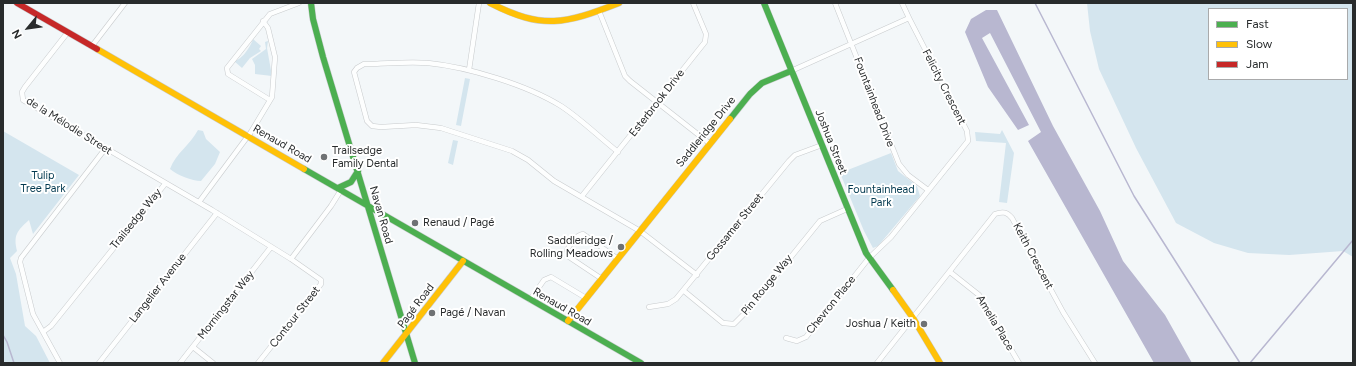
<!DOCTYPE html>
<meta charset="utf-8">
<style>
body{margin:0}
#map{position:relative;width:1356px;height:366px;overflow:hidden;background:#f3f7f9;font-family:Figtree,sans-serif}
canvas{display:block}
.frame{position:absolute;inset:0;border:4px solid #282b2c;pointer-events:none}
.legend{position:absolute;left:1208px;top:8px;width:140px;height:72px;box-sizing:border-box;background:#fff;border:1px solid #a9aaab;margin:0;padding:5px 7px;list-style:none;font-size:12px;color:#282b2c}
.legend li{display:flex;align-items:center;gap:8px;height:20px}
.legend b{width:20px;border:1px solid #a9aaab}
.north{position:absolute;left:8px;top:8px;width:40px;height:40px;-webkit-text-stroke:3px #fff;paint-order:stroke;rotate:241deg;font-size:11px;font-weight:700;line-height:16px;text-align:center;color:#282b2c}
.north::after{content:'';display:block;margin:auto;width:14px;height:18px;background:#282b2c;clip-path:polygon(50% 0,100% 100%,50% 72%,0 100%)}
</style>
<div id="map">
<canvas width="1356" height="366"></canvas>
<div class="frame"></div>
<ul class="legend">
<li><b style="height:5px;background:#4caf50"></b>Fast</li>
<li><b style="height:5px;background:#ffc107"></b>Slow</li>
<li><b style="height:5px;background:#c62828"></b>Jam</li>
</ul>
<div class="north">N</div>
</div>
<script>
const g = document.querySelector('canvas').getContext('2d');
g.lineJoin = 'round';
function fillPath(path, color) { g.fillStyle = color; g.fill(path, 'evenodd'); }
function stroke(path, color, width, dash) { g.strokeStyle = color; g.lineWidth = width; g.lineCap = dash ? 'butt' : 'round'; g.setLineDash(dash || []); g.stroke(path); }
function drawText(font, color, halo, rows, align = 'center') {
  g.font = font + ' Figtree,sans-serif'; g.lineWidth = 4; g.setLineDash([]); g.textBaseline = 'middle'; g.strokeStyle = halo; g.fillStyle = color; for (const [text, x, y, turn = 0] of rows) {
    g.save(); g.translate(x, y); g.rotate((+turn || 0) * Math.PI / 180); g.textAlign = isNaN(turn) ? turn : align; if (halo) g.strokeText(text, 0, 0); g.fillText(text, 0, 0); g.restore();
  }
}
fillPath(new Path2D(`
 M1087 3H1353V257L1343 251 1289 255 1248 253 1214 243 1176 223 1136 148 1099 69 1090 31ZM1209 9H1347V79H1209Z
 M253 39 261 46 259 49 261 51 250 58 242 68 234 61C242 60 251 46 253 39Z
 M268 41 267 48 272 76 255 74V65L252 59 266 49 265 42Z
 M465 78 470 79 461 126 456 125Z
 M198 130 203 131 206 139 220 152 215 164 201 181C192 181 177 175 170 169 176 153 190 145 198 130Z
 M1002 130 1014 153 1007 203 999 202 1006 143 976 141 975 132 1000 134Z
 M3 131 79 175 33 234 29 220C17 231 13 235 17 251L10 258 16 274 25 326 36 336 50 363H3Z
 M453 140 458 141 453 165 448 163Z
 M891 153 898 171 917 186 920 196 878 246 873 248 864 231 840 173Z`), '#d4e5ee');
fillPath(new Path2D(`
 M986 10H997L1053 126 1100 211 1123 261 1165 315 1192 363H1154L1028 141 1041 132 990 33 982 38 1029 125 1018 130 988 87 965 32 971 19Z`), '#b8b7d0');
stroke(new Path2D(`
 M1035 3 1134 196 1240 363
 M3 335 7 342 14 363
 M1250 363 1353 240`), '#b8b7d0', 1.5);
const street = new Path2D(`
 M835 3 899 164 908 175 928 190
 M599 11 625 76 630 81 709 143
 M68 32 25 87 22 92 23 100 212 210 291 259 321 280V284L258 363
 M92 46 125 3
 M469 70 479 3
 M791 71 909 18
 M270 100 228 74 227 68 270 14 299 3
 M618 152C599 137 581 119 561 106 527 85 468 67 428 63 408 61 385 64 364 64L357 68 354 72 367 121 372 126 381 127 416 125 441 128 512 151 528 160 554 181 640 231 697 275
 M582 196 705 42 706 34 693 3
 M199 202 251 132 272 97 275 57 268 28 263 21
 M291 259 331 206 341 190
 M950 272 979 295 1019 363
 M602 279 569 257 567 250C571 243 575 236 583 234L618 259
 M684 291 723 323 734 324 748 310 820 221 847 209
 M530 300 544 280 551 277 586 298
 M649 307 668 304 676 299 789 161 795 155 822 145
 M43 332 51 326 165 184
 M786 338 797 341 806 337 869 258 891 237 968 141 967 131 909 18 902 3
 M193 347 213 363
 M60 363 33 314 20 262 21 258 105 149
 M99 363 217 213
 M180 363 271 247
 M877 363 995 214C1003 211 1007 212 1012 218L1063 312 1095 363`);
const fast = new Path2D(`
 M311 3 313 19 323 57 415 363
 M764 3 866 253 893 290
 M730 119 750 94 762 83 791 71
 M304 169 641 363
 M338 188 351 182 358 171`);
const slow = new Path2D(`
 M490 3C543 30 565 24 619 3
 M97 49 304 169
 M893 290 913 318 940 363
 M568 321 730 119
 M383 363 463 261`);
const jam = new Path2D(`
 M17 3 97 49`);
stroke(street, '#c8cbcd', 5.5);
stroke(fast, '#c8cbcd', 7);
stroke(slow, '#c8cbcd', 7);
stroke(jam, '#c8cbcd', 7);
stroke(street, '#fdfefe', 4.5);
stroke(fast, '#4caf50', 6);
stroke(slow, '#ffc107', 6);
stroke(jam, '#c62828', 6);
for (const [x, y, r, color] of [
 [324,157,4,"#6f7274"],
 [415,223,4,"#6f7274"],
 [621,247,4,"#6f7274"],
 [432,313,4,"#6f7274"],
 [924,324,4,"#6f7274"]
]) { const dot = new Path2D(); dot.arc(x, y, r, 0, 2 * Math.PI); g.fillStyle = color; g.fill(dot); stroke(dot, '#fff', 1.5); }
drawText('11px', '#282b2c', '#fff', [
 ["Felicity Crescent",944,87,63],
 ["Fountainhead Drive",874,102,69],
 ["Esterbrook Drive",657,103,-52],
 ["de la Mélodie Street",69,126,32],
 ["Saddleridge Drive",706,132,-51],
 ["Joshua Street",831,142,68],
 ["Renaud Road",282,144,30],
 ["Navan Road",381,215,74],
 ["Trailsedge Way",136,219,-51],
 ["Gossamer Street",735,227,-51],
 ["Keith Crescent",1033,256,62],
 ["Pin Rouge Way",767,285,-51],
 ["Langelier Avenue",158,288,-52],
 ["Morningstar Way",226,305,-52],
 ["Chevron Place",831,305,-51],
 ["Pagé Road",416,306,-53],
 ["Renaud Road",562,307,30],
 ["Contour Street",295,317,-52],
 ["Amelia Place",995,323,59]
]);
drawText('11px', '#282b2c', '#fff', [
 ["Trailsedge",332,151],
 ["Family Dental",332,164],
 ["Renaud / Pagé",423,223],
 ["Saddleridge /",613,241,"right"],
 ["Rolling Meadows",613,254,"right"],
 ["Pagé / Navan",440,313],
 ["Joshua / Keith",916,324,"right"]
], 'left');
drawText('11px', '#033a50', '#fff', [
 ["Tulip",43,176],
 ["Tree Park",43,189],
 ["Fountainhead",881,190],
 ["Park",881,203]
]);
</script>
